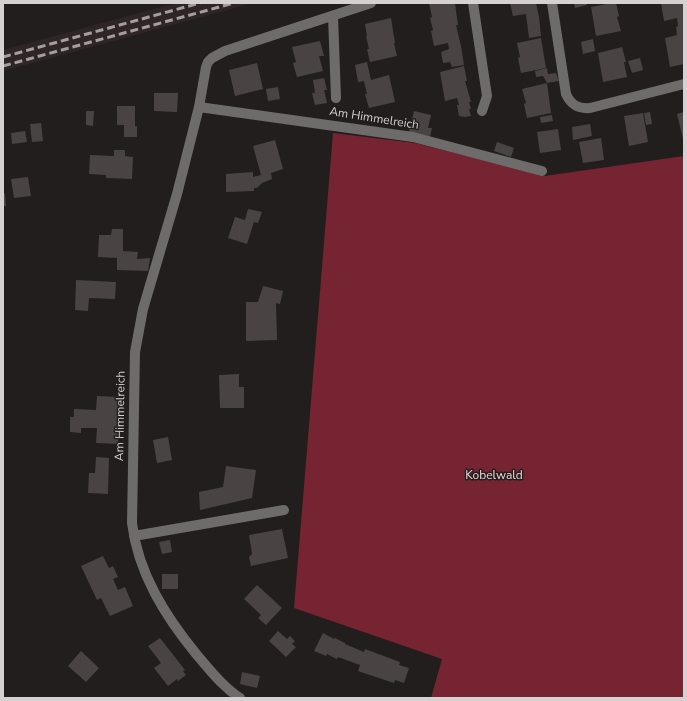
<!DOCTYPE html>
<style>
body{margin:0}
#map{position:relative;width:687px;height:701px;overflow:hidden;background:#231e1e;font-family:"Nunito Sans",sans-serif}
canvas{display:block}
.frame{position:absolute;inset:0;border:4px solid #d5d1d2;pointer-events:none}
</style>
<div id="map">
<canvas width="687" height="701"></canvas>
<div class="frame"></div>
</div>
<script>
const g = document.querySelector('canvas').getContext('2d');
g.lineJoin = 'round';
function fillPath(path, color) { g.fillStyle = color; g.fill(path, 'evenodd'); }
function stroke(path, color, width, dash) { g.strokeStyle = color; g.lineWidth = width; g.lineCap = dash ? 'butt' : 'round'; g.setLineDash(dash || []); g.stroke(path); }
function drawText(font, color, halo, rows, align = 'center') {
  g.font = font + ' "Nunito Sans",sans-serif'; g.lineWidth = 3; g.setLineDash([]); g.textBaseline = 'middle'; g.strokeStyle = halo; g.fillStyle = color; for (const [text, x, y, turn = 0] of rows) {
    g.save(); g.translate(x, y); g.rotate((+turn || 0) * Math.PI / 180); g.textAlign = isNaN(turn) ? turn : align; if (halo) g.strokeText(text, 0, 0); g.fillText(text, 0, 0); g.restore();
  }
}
fillPath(new Path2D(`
 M176 3H253L3 71V50Z`), '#302526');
fillPath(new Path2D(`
 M333 133 415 143 545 176 684 156V698H431L442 659 294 608Z`), '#762431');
fillPath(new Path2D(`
 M429 3H455L458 25H456L461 46 464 65 452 67 450 62 443 63 441 52 449 49 448 43 434 46 431 31 433 30 430 18 432 17Z
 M510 3H536L539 17 541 36 529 38 526 14 513 16Z
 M574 3H587V5L575 8Z
 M611 3H616L619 16 617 17 621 31 596 36 591 7Z
 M661 3H684V64L670 67 665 38 677 35 676 27 678 26 677 18 664 21Z
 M391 18 395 43H394L397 56 370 62 367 49H369L366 36H367L365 24Z
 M541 38 546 68 521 73 518 58 520 57 517 43Z
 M593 39 595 51 583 54 581 42Z
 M320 41 324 56H319L323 71 297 77 293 63 296 62 292 47Z
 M622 47 626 62H624L627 77 603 82 598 53Z
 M640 58 643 70 632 73 628 61Z
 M367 62 371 80 389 75 395 102 369 108 365 94H367L364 81 358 82 355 65Z
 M257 63 263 89 235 96 229 70Z
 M464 66 467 81H465L471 102H469L471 109H469L471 116 465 117 459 116 457 105H459L457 98 445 101 440 72Z
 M547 68 548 74 556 73 559 81 547 83 551 113 527 118 524 104 526 103 522 89 547 83 543 76 536 77 535 71Z
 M324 78 327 90H324L327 103 315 105 312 93H315L313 80Z
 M278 87 280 99 268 101 266 89Z
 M154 93H178L177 112 154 111Z
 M117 106H135V126H137V137H124V125H117Z
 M86 111H94L93 126 86 125Z
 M414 111 431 115 428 128H432L430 137 409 132Z
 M650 112 652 124 646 125 644 113Z
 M684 112V139H683L677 114Z
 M643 113 648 142 629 146 624 116Z
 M552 115 553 121 541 123 540 117Z
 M41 123 43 141 32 142 30 124Z
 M590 124 592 136 573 140 572 127Z
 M558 129 561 150 540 153 537 132Z
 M25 131 27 142 12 144 11 133Z
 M601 138 604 160 583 163 579 142Z
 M275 140 283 169 271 173 272 179 262 183 257 188H254V191L226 192V174L253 172V177L261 175 253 146Z
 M497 142 514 148 511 157 494 151Z
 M114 150H125V156L133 157 132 179 106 178V175L89 174 90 155 114 156Z
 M28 177 31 196 14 198 11 179Z
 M5 193 6 206H3V194Z
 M248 209 262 212 258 223 254 222 247 244 228 238 235 217 245 220Z
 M112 229H123V251L138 252 137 259 150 258 148 271 117 270V258L98 257 99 235H111Z
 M76 280 116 282 115 299 89 298 88 311 75 310Z
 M263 286 283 291 280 304 276 303 277 340 246 341V302H258Z
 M239 374V387H244V408H220L219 375Z
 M97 396 120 397V412H124L123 433H118V444L96 443 97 428H81V433L70 432V417H74V409L96 410Z
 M168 437 172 460 157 463 153 440Z
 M96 457 109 458 108 494 88 493 89 473H95Z
 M226 466 256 470 252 498 200 510 199 492 223 487Z
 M282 529 288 558 251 566 249 557 252 554 249 535Z
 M170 540 172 552 162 554 159 542Z
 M103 556 109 568 113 566 118 577 113 579 118 590 125 587 133 606 110 616 101 598 97 600 81 566Z
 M162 574H178V589H162Z
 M257 585 282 608 266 625 258 618 261 615 244 599Z
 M278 631 287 639 290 636 295 641 292 644 296 647 286 657 269 641Z
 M323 633 334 639 335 638 345 643V644L364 652 365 649 400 662 399 665 409 668 404 683 395 680 394 683 358 671 360 665 338 657 337 659 327 654 326 656 314 651Z
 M160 638 185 670 183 671 186 675 178 681 177 679 168 686 154 668 161 663 148 646Z
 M81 651 99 668 86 682 68 666Z
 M242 672 260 676 257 688 240 684Z`), '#494343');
stroke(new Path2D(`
 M473 3 487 96 482 111
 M552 3 566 94C571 105 578 109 590 108L684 84
 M333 16 336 98
 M199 107 413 137 542 171
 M134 536 284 510
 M240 698C223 687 210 670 197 655 165 616 138 573 132 523L135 352 143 309 177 194 199 107 206 67 208 62 212 58 225 51 371 3`), '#6e6b6b', 10);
stroke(new Path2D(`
 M3 57 200 3
 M3 66 234 3`), '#a39f9f', 3, [8, 4]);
drawText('12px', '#d5d1d2', '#231e1e', [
 ["Am Himmelreich",374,119,9],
 ["Am Himmelreich",121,416,-89]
]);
drawText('12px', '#f2d7d8', '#231e1e', [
 ["Kobelwald",494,476]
]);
</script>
